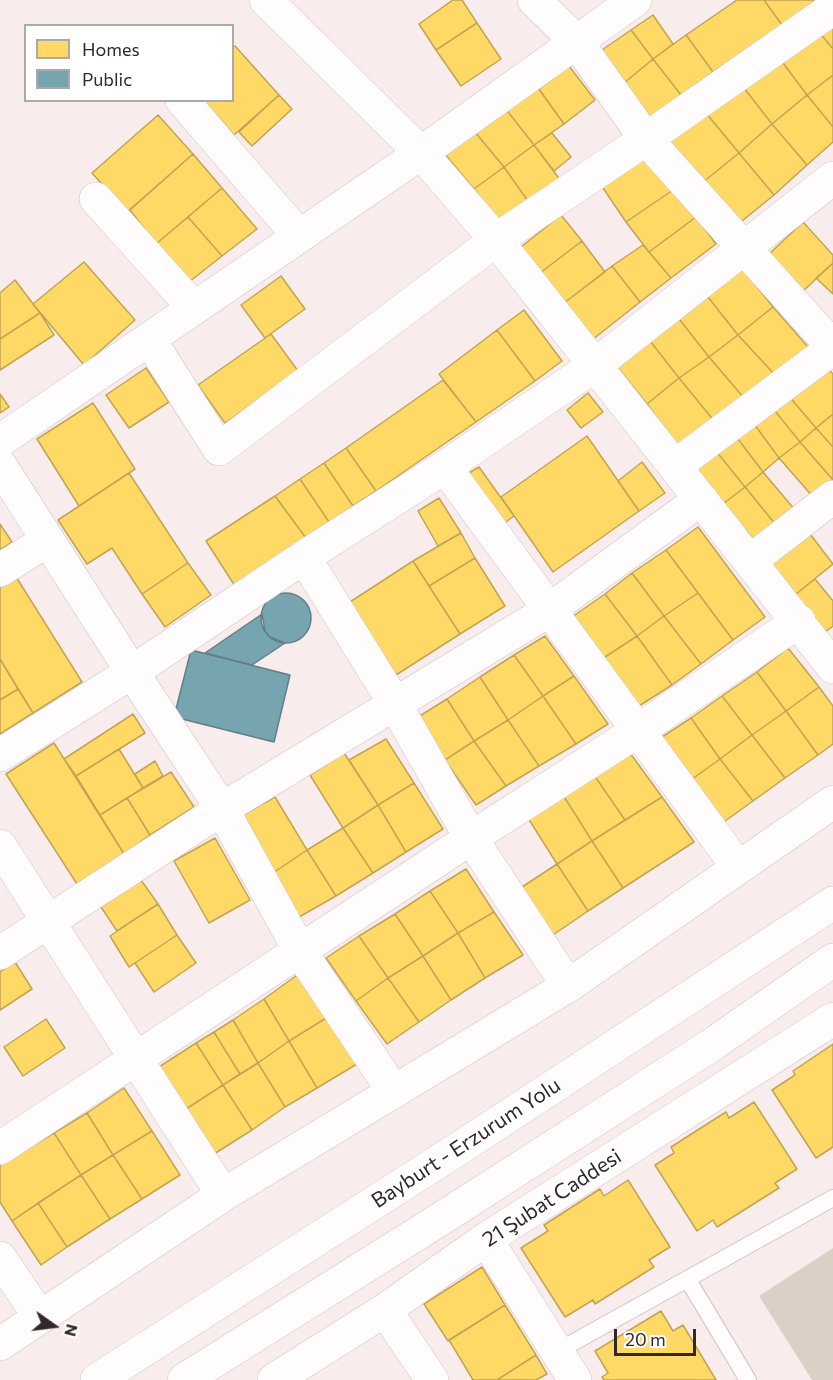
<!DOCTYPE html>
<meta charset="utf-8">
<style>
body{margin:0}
#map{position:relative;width:833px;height:1380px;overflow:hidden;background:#f9eced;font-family:Commissioner,sans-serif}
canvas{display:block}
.legend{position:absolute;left:24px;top:24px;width:210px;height:78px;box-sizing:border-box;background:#fff;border:2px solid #aea9a9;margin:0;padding:8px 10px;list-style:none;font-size:18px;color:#342727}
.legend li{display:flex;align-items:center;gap:12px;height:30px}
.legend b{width:30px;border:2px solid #aea9a9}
.north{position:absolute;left:24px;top:1296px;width:60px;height:60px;-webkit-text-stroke:4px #fff;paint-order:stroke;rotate:104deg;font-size:16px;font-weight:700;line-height:24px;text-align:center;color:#342727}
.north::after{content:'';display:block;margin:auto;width:21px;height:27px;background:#342727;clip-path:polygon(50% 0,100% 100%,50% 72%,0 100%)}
.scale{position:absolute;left:614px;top:1329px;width:82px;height:27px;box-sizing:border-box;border:3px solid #342727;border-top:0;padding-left:8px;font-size:18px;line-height:21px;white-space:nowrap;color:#342727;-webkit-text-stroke:4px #fff;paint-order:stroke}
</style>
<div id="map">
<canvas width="833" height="1380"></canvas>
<ul class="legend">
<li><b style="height:16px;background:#ffd966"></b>Homes</li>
<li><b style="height:16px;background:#76a5af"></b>Public</li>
</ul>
<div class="north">N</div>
<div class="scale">20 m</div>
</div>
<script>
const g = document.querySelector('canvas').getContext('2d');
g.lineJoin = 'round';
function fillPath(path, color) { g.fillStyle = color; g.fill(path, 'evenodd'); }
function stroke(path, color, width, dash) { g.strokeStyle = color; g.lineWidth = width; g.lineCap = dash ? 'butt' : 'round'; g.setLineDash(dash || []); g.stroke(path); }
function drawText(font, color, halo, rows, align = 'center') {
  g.font = font + ' Commissioner,sans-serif'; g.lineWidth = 6; g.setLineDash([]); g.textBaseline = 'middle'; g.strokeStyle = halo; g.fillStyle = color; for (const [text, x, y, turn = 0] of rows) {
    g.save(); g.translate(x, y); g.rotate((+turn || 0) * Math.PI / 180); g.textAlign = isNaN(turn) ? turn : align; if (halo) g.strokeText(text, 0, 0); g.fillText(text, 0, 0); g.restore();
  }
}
fillPath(new Path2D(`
 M833 1248V1380H812L759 1296Z`), '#dcd0c6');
const homes = new Path2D(`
 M453 0H462L477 23 436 50 419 24Z
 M737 0H764L782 25 713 72 686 35Z
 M764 0H816L782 25Z
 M653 15 673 44 653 59 631 30Z
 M833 22V49L819 32Z
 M477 23 501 59 461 86 436 50Z
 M631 30 653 59 624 83 599 52Z
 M819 32 833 49V75L807 95 780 59Z
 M686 35 713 72 681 95 653 59Z
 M235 46 279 95 234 135 203 100H232V48Z
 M653 59 681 95 652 119 624 83Z
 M780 59 807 95 772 124 744 88Z
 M569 66 595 100 564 124 539 89Z
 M833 75V127L807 95Z
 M538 88 564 124 534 145 505 108Z
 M744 88 772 124 739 153 706 113Z
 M279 95 292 109 252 146 239 132Z
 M807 95 833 127V142L807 165 772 124Z
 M505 108 534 145 504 167 474 131Z
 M706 113 739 153 702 183 665 142Z
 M158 115 193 154 127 212 92 173Z
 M772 124 807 165 774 195 739 153Z
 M474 131 504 167 474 189 443 152Z
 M552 133 571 157 554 171 534 145Z
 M534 145 561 181 530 204 504 167Z
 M739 153 774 195 737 225 702 183Z
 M193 154 222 188 156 244 130 210Z
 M643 154 673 190 626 222 601 185Z
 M504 167 530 204 500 225 474 189Z
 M222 188 257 229 222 256 188 217Z
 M673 190 696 217 649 252 626 222Z
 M561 215 582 241 540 273 521 247Z
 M188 217 222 256 189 282 156 244Z
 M696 217 716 244 671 278 649 252Z
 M803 222 833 255V263L800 294 766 257Z
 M582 241 605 272 564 303 540 273Z
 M643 245 671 278 640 302 612 266Z
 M84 262 135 320 84 365 33 304Z
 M833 263V294L816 278Z
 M739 264 773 307 738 335 704 292Z
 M612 266 640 302 592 340 564 303Z
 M281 276 305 309 265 338 241 305Z
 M15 280 40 313 0 339V293Z
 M704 292 738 335 709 357 676 315Z
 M773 307 809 348 775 375 738 335Z
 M524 310 562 361 535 381 497 330Z
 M40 313 54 335 0 370V339Z
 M676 315 709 357 679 378 647 337Z
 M497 330 535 381 476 422 439 374Z
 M271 334 298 371 225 423 198 385Z
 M738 335 775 375 744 398 709 357Z
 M647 337 679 378 647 404 614 363Z
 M709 357 744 398 715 422 679 378Z
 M823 363 833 374V414L816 428 787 394Z
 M146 368 169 402 129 428 106 395Z
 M679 378 715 422 680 450 647 404Z
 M443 380 476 422 376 491 346 448Z
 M588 393 603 412 581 428 567 410Z
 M0 394 9 407 0 413Z
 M787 394 816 428 800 442 771 406Z
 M93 403 135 469 79 506 37 439Z
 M771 406 800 442 779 458 752 421Z
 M833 414V447L816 428Z
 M752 421 779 458 763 472 735 435Z
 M816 428 833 447V480L800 442Z
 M735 435 763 472 745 487 716 451Z
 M587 436 639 511 553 572 501 497Z
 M800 442 833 480 813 497 779 458Z
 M346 448 376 491 353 506 324 463Z
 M716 451 745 487 723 504 692 467Z
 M642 462 665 493 639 511 618 481Z
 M324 463 353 506 329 522 300 479Z
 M479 467 514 516 495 530 459 479Z
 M763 472 795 510 776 525 745 487Z
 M129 473 188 563 142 594 112 548 87 564 58 520Z
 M300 479 329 522 306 538 275 496Z
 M745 487 776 525 756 542 723 504Z
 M275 496 306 538 235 586 206 541Z
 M439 498 461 533 438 546 418 511Z
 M0 524 12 542 0 550Z
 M804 526 833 564 796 594 766 557Z
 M698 527 765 617 733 640 666 550Z
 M461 533 475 558 429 586 413 561Z
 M666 550 698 593 664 616 632 573Z
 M475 558 505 606 460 634 429 586Z
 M413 561 460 634 396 675 350 602Z
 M188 563 211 595 165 627 142 594Z
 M13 572 82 682 33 713 0 659V580Z
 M632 573 664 616 637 636 605 594Z
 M815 579 833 601V626L825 632 796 594Z
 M698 593 733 640 701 664 664 616Z
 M605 594 637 636 602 659 572 617Z
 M664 616 701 664 672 685 637 636Z
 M545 636 574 676 543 696 514 655Z
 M637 636 672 685 639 706 602 659Z
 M788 648 819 687 786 711 757 672Z
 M514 655 543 696 508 720 480 677Z
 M0 659 18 689 0 700Z
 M757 672 786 711 752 735 722 696Z
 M574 676 608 724 576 744 543 696Z
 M480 677 508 720 474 741 447 699Z
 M819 687 833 706V744L818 755 786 711Z
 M18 689 33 713 0 734V700Z
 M543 696 576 744 539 766 508 720Z
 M722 696 752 735 720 759 691 718Z
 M447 699 474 741 445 760 418 717Z
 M786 711 818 755 785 778 752 735Z
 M133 714 145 733 76 776 64 759Z
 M691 718 720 759 688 782 659 739Z
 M508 720 539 766 506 786 474 741Z
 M752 735 785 778 753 801 720 759Z
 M386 739 414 783 378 805 349 760Z
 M474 741 506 786 476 805 445 760Z
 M54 743 124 854 77 884 6 774Z
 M119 749 143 788 100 815 76 776Z
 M344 753 378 805 343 828 310 775Z
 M630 753 662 797 625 820 594 775Z
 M720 759 753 801 721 824 688 782Z
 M155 761 163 776 143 788 135 774Z
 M171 772 194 807 150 835 127 798Z
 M594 775 625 820 592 841 563 795Z
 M414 783 443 829 406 852 378 805Z
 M563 795 592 841 557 864 528 818Z
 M275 797 307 850 273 873 239 817Z
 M662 797 694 842 623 888 592 841Z
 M127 798 150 835 124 854 100 815Z
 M378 805 406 852 373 873 343 828Z
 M343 828 373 873 336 896 307 850Z
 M215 838 250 900 209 923 174 861Z
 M592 841 623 888 588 911 557 864Z
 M307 850 336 896 299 917 273 873Z
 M557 864 588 911 550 937 519 889Z
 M466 869 494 912 458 933 430 891Z
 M141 880 158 904 117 931 101 907Z
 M430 891 458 933 423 956 395 914Z
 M158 904 177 935 129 967 110 936Z
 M494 912 523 955 485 978 458 933Z
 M395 914 423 956 388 978 359 936Z
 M458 933 485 978 451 1000 423 956Z
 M177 935 196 963 154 992 135 963Z
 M359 936 388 978 356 1001 326 958Z
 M423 956 451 1000 419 1022 388 978Z
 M15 962 32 989 0 1010V972Z
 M300 973 328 1017 289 1041 264 999Z
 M388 978 419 1022 387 1044 356 1001Z
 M264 999 289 1041 258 1063 233 1020Z
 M328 1017 357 1064 317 1088 289 1041Z
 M46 1019 65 1048 23 1076 4 1047Z
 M233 1020 258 1063 240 1074 214 1032Z
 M214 1032 240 1074 223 1085 196 1043Z
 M289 1041 317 1088 285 1107 258 1063Z
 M196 1043 223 1085 186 1109 159 1067Z
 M833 1044V1147L816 1158 772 1090 795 1075 793 1071Z
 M258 1063 285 1107 252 1130 223 1085Z
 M223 1085 252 1130 214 1154 186 1109Z
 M124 1088 152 1131 113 1155 87 1113Z
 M754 1102 797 1169 775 1183 779 1188 717 1227 713 1220 697 1231 655 1165 674 1153 671 1147 726 1112 729 1118Z
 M87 1113 113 1155 81 1175 54 1133Z
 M152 1131 180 1175 142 1199 113 1155Z
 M54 1133 81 1175 12 1221 0 1202V1165Z
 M113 1155 142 1199 110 1219 81 1175Z
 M81 1175 110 1219 67 1247 38 1203Z
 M628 1180 670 1247 649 1260 654 1267 595 1304 593 1300 565 1317 521 1248 548 1231 544 1225 600 1189 604 1196Z
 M38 1203 67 1247 41 1265 12 1221Z
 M482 1267 505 1305 448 1341 424 1304Z
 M505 1305 536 1355 497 1380H473L449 1340Z
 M661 1311 673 1331 683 1325 716 1380H604L602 1377 608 1373 595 1351Z
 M536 1355 547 1374 536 1380H497Z`);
fillPath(homes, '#ffd966');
stroke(homes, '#c2a453', 1.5);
const public = new Path2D(`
 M261 618a25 25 0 1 1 50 0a25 25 0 1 1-50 0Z
 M262 614 265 631 270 637 285 643 252 665 205 653Z
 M191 650 290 675 274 742 174 717Z`);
fillPath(public, '#76a5af');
stroke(public, '#627f86', 1.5);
const service = new Path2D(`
 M688 1280 748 1380
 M556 1352 833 1198`);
const minor = new Path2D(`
 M266 0 421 153 496 240 833 667
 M534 0 576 41 646 139 833 347
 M182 100 299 236
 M96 199 194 308
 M149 339 219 449 496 240 646 139 833 8
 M0 441 421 153 635 0
 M0 465 132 672 222 809 300 951 394 1092
 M675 466 833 348
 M445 467C542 601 641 733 738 867
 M304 557 395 704 471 838 568 986
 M750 561 833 497
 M0 570 48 540
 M0 755 132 672 304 557 445 467 594 366 833 178
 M0 846 223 1195
 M0 953 222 809 548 611 701 499
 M0 1148 471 838 639 730 799 621
 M486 1239 575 1380
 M0 1258 40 1317
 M385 1310 432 1380
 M0 1344 223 1195 568 986 833 802
 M274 1380 385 1310 486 1239 833 1019`);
const trunk = new Path2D(`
 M97 1380 455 1151 833 903
 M184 1380 439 1220 710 1046 833 960`);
stroke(service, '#d1c4c5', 18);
stroke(minor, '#d1c4c5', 34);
stroke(trunk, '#d1c4c5', 34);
stroke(service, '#fefcfc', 16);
stroke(minor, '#fefcfc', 33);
stroke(trunk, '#fefcfc', 33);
drawText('21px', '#342727', '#fff', [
 ["Bayburt - Erzurum Yolu",466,1143,-33],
 ["21 Şubat Caddesi",552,1198,-33]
]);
</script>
